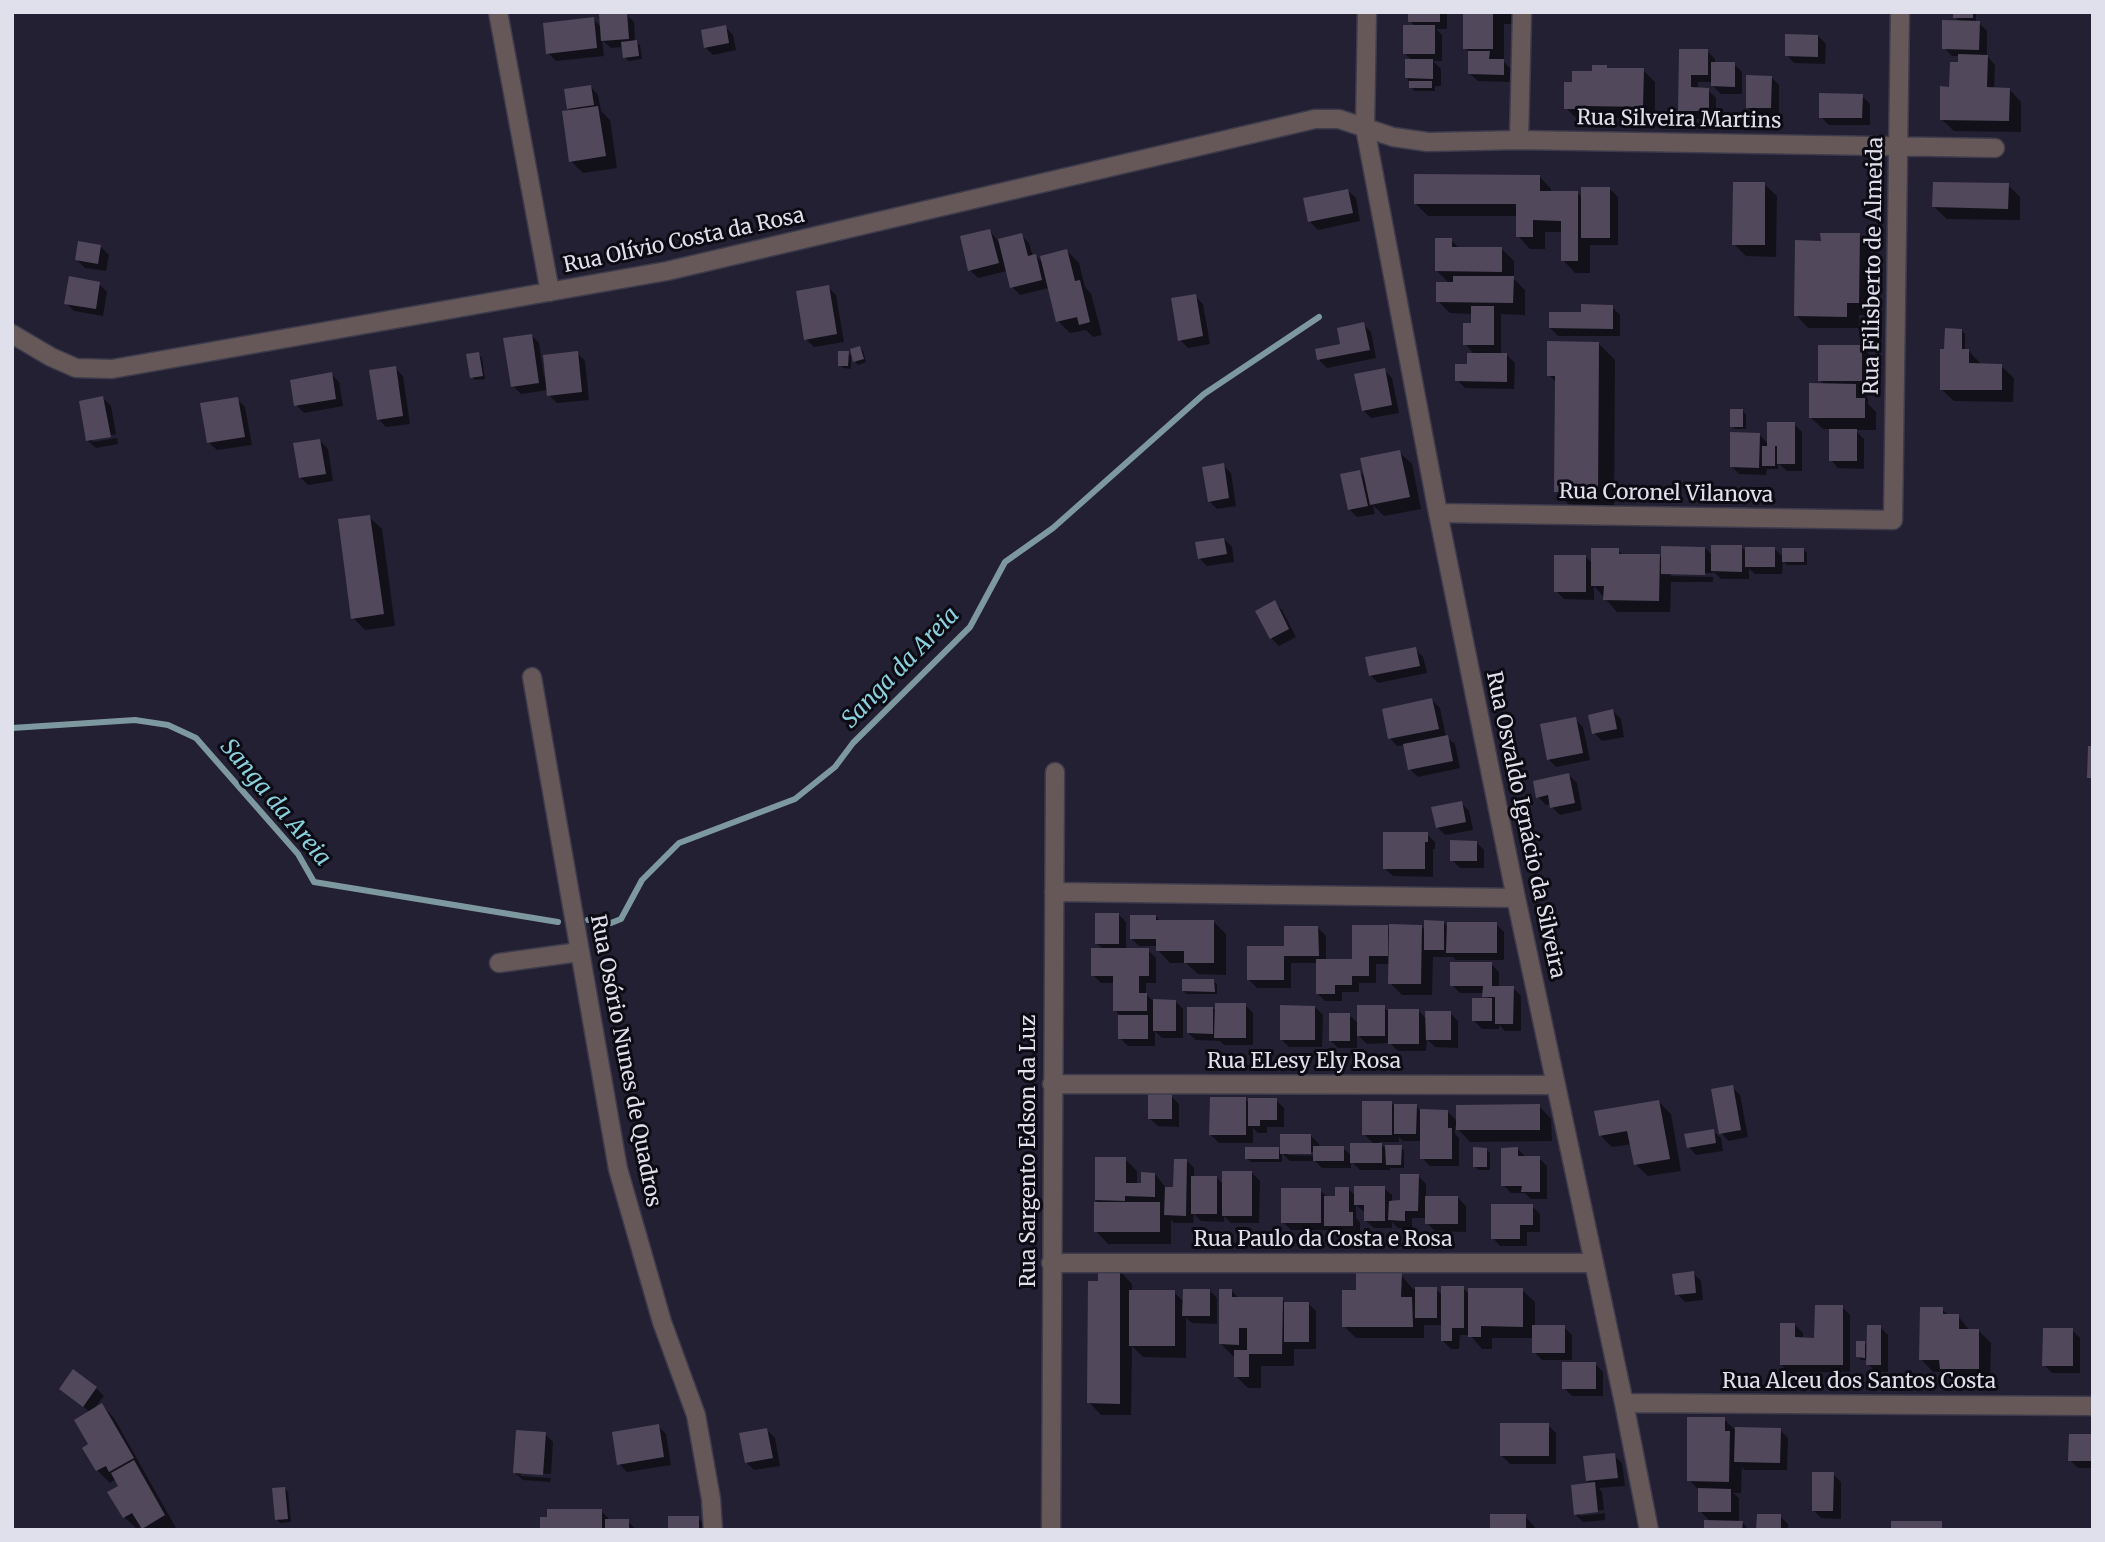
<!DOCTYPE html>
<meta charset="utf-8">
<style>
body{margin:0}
#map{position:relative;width:2105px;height:1542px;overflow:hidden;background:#222032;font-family:Merriweather,serif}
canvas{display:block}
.frame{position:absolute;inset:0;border:14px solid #e0dfec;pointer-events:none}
</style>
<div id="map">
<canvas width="2105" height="1542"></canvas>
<div class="frame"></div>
</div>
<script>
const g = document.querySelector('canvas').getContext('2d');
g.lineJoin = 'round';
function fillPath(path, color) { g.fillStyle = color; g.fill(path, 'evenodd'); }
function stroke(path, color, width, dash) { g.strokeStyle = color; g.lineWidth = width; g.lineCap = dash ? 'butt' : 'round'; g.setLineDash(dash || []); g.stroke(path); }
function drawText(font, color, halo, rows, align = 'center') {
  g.font = font + ' Merriweather,serif'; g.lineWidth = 6; g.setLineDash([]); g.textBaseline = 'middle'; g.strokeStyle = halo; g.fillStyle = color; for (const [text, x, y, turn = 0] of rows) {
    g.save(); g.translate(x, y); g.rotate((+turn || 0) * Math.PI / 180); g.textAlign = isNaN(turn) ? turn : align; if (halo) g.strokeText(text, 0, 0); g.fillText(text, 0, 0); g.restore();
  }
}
fillPath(new Path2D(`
 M1410 12H1447V29H1436L1442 35V61H1433L1441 69V86H1435V91H1414L1407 78 1412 60 1404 53 1416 27 1410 21Z
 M1465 12H1520V24H1504V62L1511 69V82L1478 81 1470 74V53L1465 48Z
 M1955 12H1976V23H1979L1987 31V56L1995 65 1994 89H2009L2021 102V132L1954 131 1941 119 1954 88 1960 64V56H1952L1944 48 1960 22 1955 17Z
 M626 14 634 22 635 42 640 45 642 59 628 61 625 57 623 47 611 48 602 40 604 56 556 61 548 53 593 19 602 28Z
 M725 27 733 35 736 50 713 55 705 47Z
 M1818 36 1826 44 1825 64 1794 63 1787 55Z
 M1680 51H1707L1715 59V64H1734L1742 72V94H1721L1713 86V82H1698V89L1708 90 1716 98V119H1687L1679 111Z
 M1608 69 1643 70 1655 82V118H1597V120H1578L1566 108 1574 84 1594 73Z
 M1771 77 1779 85V116H1756L1748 108Z
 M591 87 598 95 601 111 610 120 617 168 583 173 571 161 572 111 568 108Z
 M1862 96 1870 104V125H1829L1821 117Z
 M1539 176 1551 189V193H1578L1583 198 1610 189 1618 197V245H1590V273H1575L1563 260V232H1545V249H1530L1518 236V216H1428L1415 203Z
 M1764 184 1777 196 1776 257 1746 256 1734 244Z
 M2008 185 2020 197V220L1947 219 1934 207Z
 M1348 191 1356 198 1360 221 1318 230 1310 222Z
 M990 231 998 241 1021 235 1029 243 1033 257 1036 256 1044 264 1067 251 1079 263 1085 287 1091 294 1102 335 1093 337 1086 330 1070 333 1058 321 1049 288 1020 295 1012 287 1007 271 978 278 970 270Z
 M1859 234 1871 247V315H1859V328H1808L1796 315 1822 243Z
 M1451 240 1460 249H1502L1514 261V279L1525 290V315L1501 314V355H1507L1515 363 1514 389 1465 388 1457 380 1475 355 1465 344 1473 325V314L1450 313 1438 301 1450 284 1437 271Z
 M101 247 109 255 106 271 85 268 77 260Z
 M99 284 107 292 103 316 74 311 66 303Z
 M828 287 836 295 844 342 814 347 806 339Z
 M1195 296 1203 304 1210 344 1188 348 1180 340Z
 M1612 307 1620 315V336H1558L1550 328 1582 314Z
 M1363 324 1371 332 1376 358 1327 368 1319 360 1342 345Z
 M1962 331 1965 334V351H1969L1981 364 2001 366 2014 378 2013 402 1954 401 1941 389 1949 351Z
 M531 335 539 343 544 377 577 353 585 361 589 400 557 403 549 395 548 390 521 394 513 386Z
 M1598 343 1615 360 1614 508H1572L1556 491V382L1549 375Z
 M1862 347 1870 355 1869 389H1858L1868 398V404L1876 412V430H1855L1864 439V469L1838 468 1831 460V429H1823L1810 417 1825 385 1820 380Z
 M860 348 863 351 866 362 858 365 855 361Z
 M848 353 851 356V369L843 368 840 365Z
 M478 354 482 358 485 379 475 380 472 377Z
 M395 368 403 376 410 424 386 427 378 419Z
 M1384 370 1392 378 1399 413 1371 418 1363 410Z
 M331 374 339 382 343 406 304 413 296 405Z
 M103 398 111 406 116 434 92 439V442L117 438 118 444 96 448 88 441Z
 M237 399 245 407 252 445 217 450 209 443Z
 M1743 411 1746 415V429H1735L1732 426Z
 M1794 424 1802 432V471H1787L1778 463V469H1767L1766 475 1739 474 1731 466 1759 434 1768 444Z
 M320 441 328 449 333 481 308 485 300 477Z
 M1399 452 1412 464 1421 509 1384 516 1373 505 1375 514 1357 517 1349 509 1360 472 1366 478Z
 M1223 465 1231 473 1236 506 1217 509 1209 501Z
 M369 517 382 529 395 626 365 630 353 618Z
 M1224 539 1232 547 1234 562 1207 566 1199 558Z
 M1741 547 1747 552 1775 549 1784 558 1804 550 1807 553V565H1787L1783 560 1782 574H1755L1749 569V579H1721L1713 571V573H1671V576L1713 577V582H1671L1670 612H1617L1594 586V600L1564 599 1556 591 1586 557 1593 564 1618 550 1623 555H1659L1663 559 1705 548 1713 556Z
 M1274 603 1282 610 1296 637 1279 646 1271 638Z
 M1415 649 1423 657 1427 673 1378 683 1370 675Z
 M1432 700 1440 708 1446 737 1455 744 1460 768 1418 777 1410 769 1405 745 1397 746 1390 738Z
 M1613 711 1621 719 1624 737 1602 741 1594 733Z
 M1575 719 1583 727 1590 760 1556 767 1548 759Z
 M1569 775 1577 783 1582 810 1560 815 1552 807 1551 804 1546 805 1538 797Z
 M1461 803 1469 811 1473 830 1445 835 1437 827Z
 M1427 834 1435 842V849H1433V877L1393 876 1385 869Z
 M1476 842 1484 850V868H1460L1452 860Z
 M1118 914 1126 922V950H1148L1156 958V983H1146V994L1153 1001H1175L1183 1009V1038H1162L1155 1031V1046H1128L1120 1038 1119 1015 1115 1010V983H1101L1093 975 1103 949 1096 943Z
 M1156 916 1161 922H1214L1226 934V975L1198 974 1186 963H1170L1158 950V946H1139L1131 938Z
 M1443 922 1448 927 1496 924 1504 932V960H1456L1453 957H1433L1432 995H1402L1390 983V964H1376V983H1359V992H1342V1001H1325L1317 993 1318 963H1291V988H1257L1249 980 1286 948 1318 928 1326 936V961H1354L1387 927 1391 931 1421 926 1426 931Z
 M1491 964 1499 972V988H1513L1521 996V1031H1505L1499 1025V1029H1482L1474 1021 1489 1000 1484 993H1460L1452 985Z
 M1214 981 1217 984V994H1187L1183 991Z
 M1245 1005 1253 1013V1045H1224L1220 1041 1196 1040 1188 1033 1189 1009H1216Z
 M1315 1007 1323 1015 1322 1047H1289L1281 1039Z
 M1384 1007 1388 1011H1419L1427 1020 1450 1013 1458 1021V1048L1435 1047 1427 1039 1426 1051H1398L1390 1043 1367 1044 1357 1034V1048H1338L1330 1040 1349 1015 1359 1024Z
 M1732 1087 1740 1095 1748 1137 1729 1141 1721 1133Z
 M1171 1096 1179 1104V1127L1158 1126 1150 1119Z
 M1245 1099 1250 1104 1276 1100 1284 1108V1127H1267V1133H1258L1253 1128V1143H1219L1211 1135Z
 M1659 1102 1671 1114 1681 1171 1648 1176 1635 1164 1632 1144 1612 1147 1600 1135Z
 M1391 1103 1395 1106H1416L1421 1111H1447L1458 1122 1539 1106 1551 1119 1552 1141 1470 1142 1455 1126V1134L1459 1138V1166H1430L1422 1158V1141H1403L1399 1137V1142H1379L1387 1150 1401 1147 1404 1151V1168H1390V1170H1360L1351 1161V1168H1322L1315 1161H1290L1282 1153V1162H1251L1247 1158 1278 1149 1282 1152 1311 1136 1319 1144V1148H1343L1352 1156 1374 1144 1364 1134ZM1288 1152H1320V1156L1288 1155Z
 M1713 1131 1721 1138 1723 1151 1696 1155 1689 1147Z
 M1486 1149 1490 1153V1170H1478L1475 1166Z
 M1518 1149 1527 1158H1539L1547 1166V1199H1531L1525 1193H1511L1503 1185Z
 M1097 1158 1125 1159 1137 1171V1185H1143L1155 1174 1167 1189H1175L1186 1160 1194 1168V1177H1216L1224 1185 1252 1173 1260 1181 1259 1223H1231L1224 1216V1222L1201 1221 1194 1214 1193 1223H1174L1171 1220V1244H1108L1096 1231Z
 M1418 1176 1426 1184V1197L1458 1198 1466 1206V1232L1435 1231 1427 1223V1218H1412V1228H1398L1392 1222V1228H1374L1366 1221V1212H1364L1356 1205V1218L1360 1222V1234L1333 1233 1330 1230H1291L1283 1222 1320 1190 1328 1198H1337L1348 1189 1356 1196 1384 1188 1392 1195V1202H1402Z
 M1532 1206 1540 1214V1232H1527V1246H1500L1493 1238Z
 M1120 1271 1132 1284V1292H1174L1184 1302 1209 1290 1217 1298V1324L1192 1323 1186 1318V1358L1143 1357 1132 1346 1131 1415H1101L1089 1402 1100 1282Z
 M1693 1273 1701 1281 1703 1300 1685 1302 1677 1294Z
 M1401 1275 1413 1289H1436L1443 1296 1463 1288 1470 1295 1522 1290 1535 1302V1327H1564L1572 1335V1360H1542L1534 1352V1338H1492V1349H1482L1470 1335H1460L1459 1349H1451L1443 1341V1325H1424V1338H1356L1344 1326 1358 1292Z
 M1232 1291 1239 1299H1282L1286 1303H1308L1316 1311V1349H1294V1366H1261V1388H1248L1236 1376V1356H1233L1221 1344Z
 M1842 1307 1850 1315V1372L1789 1373 1781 1365 1795 1325 1803 1333V1339H1816Z
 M1942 1309 1949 1316H1958L1970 1331H1979L1991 1343 1990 1381H1954L1945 1372H1933L1921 1359Z
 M1880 1327 1888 1335V1372H1876L1868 1364V1360H1861L1858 1357 1864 1343 1868 1346Z
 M2072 1330 2080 1338V1373H2052L2044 1365Z
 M1595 1364 1603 1372V1396H1572L1564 1388Z
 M96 1388 104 1396 93 1410 102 1405 114 1418 176 1528 173 1530H145L142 1526 137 1529 124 1517 121 1486 116 1479 110 1483 97 1470 84 1448 91 1444 90 1412 61 1389Z
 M1724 1419 1737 1432 1780 1430 1788 1438 1787 1470H1744L1742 1467 1741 1493H1733L1739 1498V1522H1742L1749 1530H1706L1711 1522 1700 1511V1491L1689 1480Z
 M1548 1425 1556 1433V1464H1510L1502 1456Z
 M658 1426 666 1434 671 1465 627 1472 619 1464Z
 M767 1430 775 1438 780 1466 754 1470 746 1462Z
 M545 1434 553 1442 551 1474 521 1472V1476L551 1478 550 1482 523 1480 515 1473Z
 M2093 1436V1468H2078L2070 1460Z
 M1614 1455 1622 1463 1625 1486 1599 1488 1602 1492 1604 1510 1580 1512V1516L1605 1513V1520L1583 1522 1575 1514 1591 1484 1587 1481Z
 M1833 1474 1841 1482V1519L1821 1518 1813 1510Z
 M285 1489 288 1492 291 1522 280 1523 276 1519Z
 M601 1511 611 1521H628L636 1530H542Z
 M1525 1516 1537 1530H1492Z
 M1780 1516 1788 1524V1530H1758Z
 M698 1518 706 1526V1530H670Z`), '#0007');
stroke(new Path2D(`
 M12 728 135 720 168 725 196 738 298 854 314 882 558 922
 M588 920 596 919 611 923 621 919 642 880 679 843 795 799 835 767 853 743 970 627 1005 562 1053 528 1204 394 1319 317`), '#7e98a0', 6);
fillPath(new Path2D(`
 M627 12 629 39 601 41 599 14Z
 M1408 12H1440V22H1408Z
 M1463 12H1493V49H1463Z
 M1953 12H1973V18H1953Z
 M594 17 597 48 546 54 543 23Z
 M1942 20 1980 21 1979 50 1942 49Z
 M726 25 729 43 704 48 701 30Z
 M1403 25H1435V54H1403Z
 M1785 34 1818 35V57L1785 56Z
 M637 40 639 56 623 58 621 42Z
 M1679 49H1708V75H1691V87L1709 88V111H1678Z
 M1468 51H1490L1489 59H1504V75L1468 74Z
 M1958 54 1988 55 1987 87 2010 88 2009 121 1940 120V86L1949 87 1950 62H1958Z
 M1405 59H1433V79L1405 78Z
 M1711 62H1735V87L1711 86Z
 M1592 65H1607V68H1644L1643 107 1586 106V109H1564V82H1572V71H1592Z
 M1746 75 1772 76 1771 108H1746Z
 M1409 81H1432V88H1409Z
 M591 85 594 105 567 109 564 89Z
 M1819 93 1863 94 1862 118H1819Z
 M598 106 606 156 569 162 562 111Z
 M1414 174 1540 175V191H1578V261H1561V221L1533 220V237H1516V204H1414Z
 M1733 182H1765V245H1732Z
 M1933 182 2009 183 2008 209 1932 207Z
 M1581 187H1610V238H1581Z
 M1348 189 1353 213 1308 222 1303 198Z
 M990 229 999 263 968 271 960 236Z
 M1022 233 1028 256 1036 254 1042 280 1010 288 998 239Z
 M1820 233H1860L1859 303H1847V317L1794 316 1795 240 1821 241Z
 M1435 238H1452V247H1502V272L1435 271Z
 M78 241 101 245 98 264 75 260Z
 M1067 249 1075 281 1080 280 1090 322 1079 325 1077 317 1056 322 1040 256Z
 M69 276 100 282 96 309 64 304Z
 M1453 276H1514L1513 303 1436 302V282H1453Z
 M829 285 837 334 804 340 796 291Z
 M1196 294 1203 336 1178 341 1171 298Z
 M1581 304 1613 305V329L1549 328V312H1581Z
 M1471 306H1494V345H1463V323H1471Z
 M1364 322 1370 350 1317 360 1315 349 1340 344 1337 328Z
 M1945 328 1962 329V349H1969V363L2002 364V390H1940V349H1944Z
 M532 334 539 383 511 387 503 338Z
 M1547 341 1599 342 1598 492H1554L1555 376H1547Z
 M1818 345H1862V381H1818Z
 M860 346 864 359 853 362 850 349Z
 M578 351 582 392 547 396 543 355Z
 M838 351H849L848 366H838Z
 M479 352 483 376 470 378 466 354Z
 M1467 353H1507V382L1455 381V364H1467Z
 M396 366 403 416 377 420 369 370Z
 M1385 368 1392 405 1362 411 1354 374Z
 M332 372 336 399 294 406 290 380Z
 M1809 383 1856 384V398H1865V418H1809Z
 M103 396 111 437 86 441 79 401Z
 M238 397 245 437 207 443 200 403Z
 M1730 409H1743V427H1730Z
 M1767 422H1795V464H1777V446H1775V466H1762V446H1767Z
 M1829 429H1857V461H1829Z
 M1730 432 1760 433 1759 468 1730 467Z
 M320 439 326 474 299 478 293 443Z
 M1400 450 1410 497 1370 505 1360 458Z
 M1224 463 1229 498 1208 502 1202 467Z
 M1360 470 1368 506 1348 510 1340 474Z
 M370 515 384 614 351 619 338 519Z
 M1224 538 1227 554 1198 559 1195 542Z
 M1711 545H1742V572L1711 571Z
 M1661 546 1705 547V575L1661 574Z
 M1745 547H1775V567H1745Z
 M1591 548H1619V554H1660L1659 601 1603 600 1604 586H1591Z
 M1782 548H1804V562H1782Z
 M1554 555H1586V592H1554Z
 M1275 600 1289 629 1270 639 1255 611Z
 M1416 647 1420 666 1369 676 1365 657Z
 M1432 698 1439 729 1388 739 1382 709Z
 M1613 709 1617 729 1592 734 1588 715Z
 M1576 717 1583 753 1547 760 1540 724Z
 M1448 735 1453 761 1408 770 1403 744Z
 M2088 746H2093V778H2087Z
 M1569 773 1575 803 1550 808 1548 795 1536 798 1533 781Z
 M1462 801 1466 822 1436 828 1431 807Z
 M1383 832H1428V842H1425V869H1383Z
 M1450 840 1477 841V861H1450Z
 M1095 913H1119V944H1095Z
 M1130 915H1156V920H1214V963H1184V951H1156V939H1130Z
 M1424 920 1444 921V950H1424Z
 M1447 922H1497V953H1446Z
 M1389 924 1422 925 1421 984H1388Z
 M1352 925H1388V956H1369V976H1352V985H1335V994H1316V959H1352Z
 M1284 926H1318L1319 956H1284V980H1247V946H1284Z
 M1091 948H1149V976H1139V993H1147V1011H1113V976H1091Z
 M1450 962H1492V986H1514L1513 1024H1495V997H1482L1483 986H1450Z
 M1182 979H1214L1215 992 1182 991Z
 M1472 998H1492V1021H1472Z
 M1153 999 1176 1000V1031H1153Z
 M1215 1003H1246V1038H1214Z
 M1280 1005 1315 1006V1040H1280Z
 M1357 1005H1385V1036H1357Z
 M1187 1007H1213V1034L1187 1033Z
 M1388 1009H1419V1044H1388Z
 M1425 1011H1451V1040H1426Z
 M1329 1013H1350V1041H1329Z
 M1118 1015H1148V1039H1118Z
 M1733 1085 1741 1130 1719 1134 1711 1089Z
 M1148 1094H1172V1119H1148Z
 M1210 1097H1246V1135H1209Z
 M1248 1098H1277V1120H1260V1126H1248Z
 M1659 1100 1670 1159 1634 1165 1627 1131 1599 1136 1594 1111Z
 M1362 1101H1392V1135H1362Z
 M1394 1104H1417L1416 1134H1394Z
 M1540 1104V1130H1456V1105Z
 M1420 1109 1448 1110V1128H1452V1159H1420Z
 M1714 1129 1716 1143 1687 1148 1684 1134Z
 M1280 1134H1311V1154H1280Z
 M1350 1143H1382V1163H1350Z
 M1385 1145H1402L1401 1165H1386Z
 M1313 1146H1344V1161H1313Z
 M1245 1147H1279V1159H1245Z
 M1473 1147 1487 1148V1167H1473Z
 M1518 1147V1156H1540V1192H1521L1522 1186H1501V1148Z
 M1095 1157H1126V1183H1141V1172L1155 1173V1197L1125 1196V1201L1095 1200Z
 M1174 1159H1187L1186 1216 1164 1215 1165 1187H1173Z
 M1222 1171H1252V1216H1222Z
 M1400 1174H1419L1418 1211H1405V1221L1388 1220 1389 1201 1400 1200Z
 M1191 1176H1217V1214H1191Z
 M1354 1186H1385V1221H1364V1205H1354Z
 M1335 1187H1349V1212H1353V1226H1324V1196H1335Z
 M1281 1188H1321V1223H1281Z
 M1425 1196H1458V1224H1425Z
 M1094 1202H1160V1232H1094Z
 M1491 1204H1533V1225H1520V1239H1491Z
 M1098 1270H1120V1404L1087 1403 1088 1281H1098Z
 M1694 1271 1696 1293 1675 1295 1672 1274Z
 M1356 1273H1402L1401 1297H1412L1413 1327H1342V1290H1356Z
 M1441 1286H1464V1328H1452V1341H1441Z
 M1415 1287H1437V1318H1415Z
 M1468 1288H1523V1327L1481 1326V1337H1468Z
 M1183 1289H1210V1316H1182Z
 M1219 1289H1232V1297H1283L1282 1354H1249V1377H1234V1350H1247V1328H1239V1345L1219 1344Z
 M1129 1290H1175V1346H1129Z
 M1284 1302H1309V1342H1284Z
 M1815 1305H1843V1365H1780V1323H1795V1337L1814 1338Z
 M1920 1307H1943V1314H1959V1329H1979V1369H1940L1939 1360H1919Z
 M1532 1325H1565V1353H1532Z
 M1867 1325H1881V1365H1866Z
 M2043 1328H2073V1366H2042Z
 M1856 1341H1865V1358L1856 1357Z
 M1562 1362H1596V1389H1562Z
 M73 1369 97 1387 83 1407 59 1389Z
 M102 1403 134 1458 109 1472 106 1466 96 1471 82 1448 88 1444 74 1420Z
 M1687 1417H1725V1431H1730L1729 1482 1687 1481Z
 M1500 1423H1549V1456H1500Z
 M659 1424 664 1457 617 1465 612 1432Z
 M1735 1427 1781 1428 1780 1463 1734 1462Z
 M767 1428 773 1458 745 1463 739 1433Z
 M516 1430 546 1432 543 1475 513 1473Z
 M2069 1434H2093V1461H2068Z
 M1615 1453 1618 1478 1586 1481 1583 1456Z
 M134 1460 165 1515 142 1529 132 1513 123 1518 107 1492 118 1486 111 1473Z
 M1812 1472H1834L1833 1511H1812Z
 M1595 1482 1598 1512 1574 1515 1571 1485Z
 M285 1487 288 1519 275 1520 272 1488Z
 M1698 1488 1731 1489V1512H1698Z
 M547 1509H602V1530H540V1517H547Z
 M1490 1514H1526V1530H1490Z
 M1757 1514H1781V1530H1756Z
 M668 1516H699V1530H668Z
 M605 1519H629V1530H605Z
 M1704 1520 1743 1521 1742 1530H1704Z
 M1891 1521H1942V1530H1891Z`), '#52485c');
const minor = new Path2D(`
 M498 12 550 292
 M1367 12 1365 128 1438 513 1516 898 1624 1403 1649 1530
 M1519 140 1522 12
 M12 334 51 357 76 368 112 369 667 271 1315 119H1339L1393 137 1428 142 1519 140 1995 148
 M1438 513 1893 520 1900 12
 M532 677 618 1169 662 1322 696 1415 711 1499 713 1530
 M1054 892 1516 898
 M499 963 579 952
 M1052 1084 1556 1085
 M1051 1263H1594
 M1624 1403 2093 1406
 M1051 1530 1055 772`);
stroke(minor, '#3d3b4c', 21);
stroke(minor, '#665858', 18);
drawText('21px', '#e0dfec', '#0c0b13', [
 ["Rua Silveira Martins",1679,120,1],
 ["Rua Olívio Costa da Rosa",684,241,-12],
 ["Rua Filisberto de Almeida",1874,266,-89],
 ["Rua Coronel Vilanova",1666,494,1],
 ["Rua Osvaldo Ignácio da Silveira",1525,825,78],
 ["Rua Osório Nunes de Quadros",625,1061,79],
 ["Rua ELesy Ely Rosa",1304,1062],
 ["Rua Sargento Edson da Luz",1029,1151,-90],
 ["Rua Paulo da Costa e Rosa",1323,1240],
 ["Rua Alceu dos Santos Costa",1859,1382]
]);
drawText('italic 23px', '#8ad0dc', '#0c0b13', [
 ["Sanga da Areia",901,668,-46],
 ["Sanga da Areia",275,803,50]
]);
</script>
